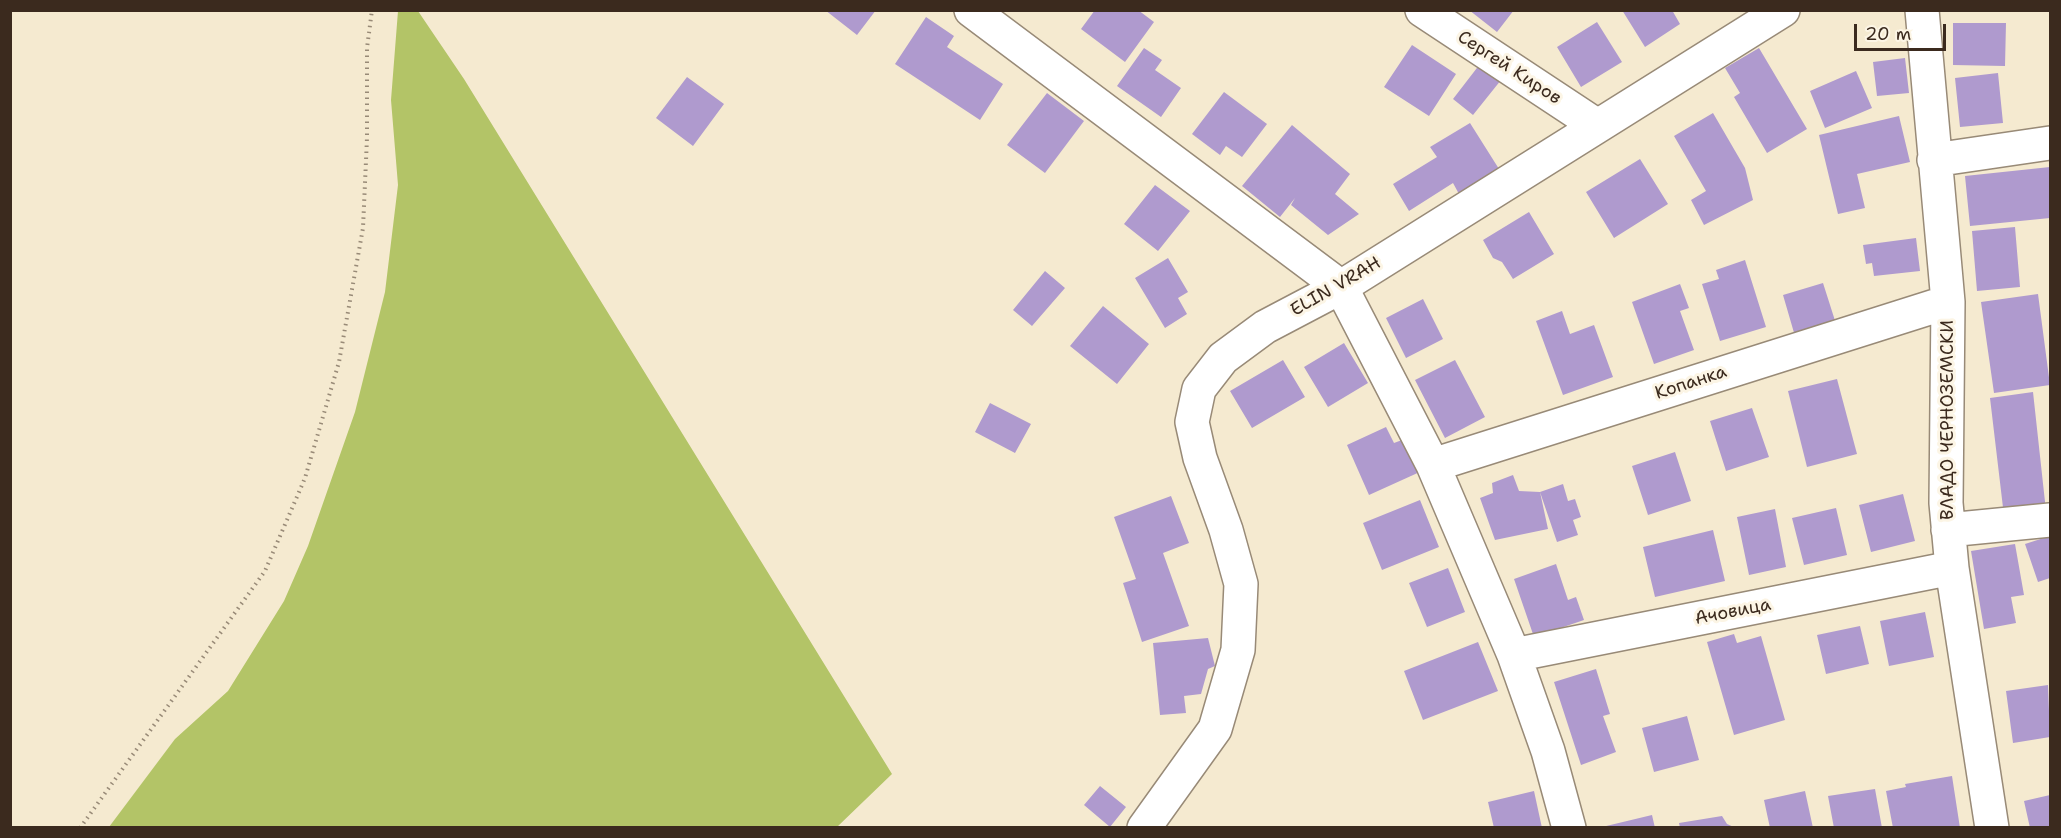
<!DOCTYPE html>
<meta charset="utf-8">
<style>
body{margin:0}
#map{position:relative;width:2061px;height:838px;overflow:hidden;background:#f5ead0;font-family:"Shantell Sans",sans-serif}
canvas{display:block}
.frame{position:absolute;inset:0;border:12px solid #3b2a1e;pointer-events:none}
.scale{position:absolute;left:1854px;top:24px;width:92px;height:27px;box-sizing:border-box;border:3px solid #3b2a1e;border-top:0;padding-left:8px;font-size:18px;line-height:21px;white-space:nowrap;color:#3b2a1e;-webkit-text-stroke:4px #fcf5e5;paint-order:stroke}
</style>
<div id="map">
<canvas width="2061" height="838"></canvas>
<div class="frame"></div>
<div class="scale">20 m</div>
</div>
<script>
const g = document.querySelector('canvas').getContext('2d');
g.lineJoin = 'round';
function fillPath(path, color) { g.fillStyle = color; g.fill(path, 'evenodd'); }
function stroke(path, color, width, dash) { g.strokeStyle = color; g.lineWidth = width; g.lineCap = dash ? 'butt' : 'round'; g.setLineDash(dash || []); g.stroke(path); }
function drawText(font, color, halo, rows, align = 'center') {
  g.font = font + ' "Shantell Sans",sans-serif'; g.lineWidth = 6; g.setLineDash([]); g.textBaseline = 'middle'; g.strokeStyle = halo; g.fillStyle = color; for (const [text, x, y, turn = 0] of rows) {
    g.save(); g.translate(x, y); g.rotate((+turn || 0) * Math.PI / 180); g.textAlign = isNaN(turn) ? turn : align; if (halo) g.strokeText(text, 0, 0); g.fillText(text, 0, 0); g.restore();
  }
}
fillPath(new Path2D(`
 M398 11H418L464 79 892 774 837 827H109L175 739 228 691 284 601 308 546 355 412 385 292 398 185 391 100Z`), '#b3c467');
fillPath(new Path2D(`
 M825 10H876L857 35Z
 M1095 10H1138L1154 22 1125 62 1081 29Z
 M1469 10H1514L1497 32Z
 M1622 10H1672L1680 24 1645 47Z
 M926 17 954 36 947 47 1003 84 980 120 895 64Z
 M1597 22 1622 62 1581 87 1557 47Z
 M1953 23H2006L2005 66 1953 65Z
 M1412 45 1456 74 1429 116 1384 87Z
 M1144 48 1162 60 1155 70 1181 88 1161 117 1117 86Z
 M1759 48 1807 129 1767 153 1734 97 1740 93 1725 68Z
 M1905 58 1909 93 1877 96 1873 62Z
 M1480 64 1501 80 1473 115 1453 99Z
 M1856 71 1872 108 1825 128 1810 91Z
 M1998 73 2003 123 1960 127 1955 78Z
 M687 77 724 104 693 146 656 118Z
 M1224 92 1267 124 1242 157 1226 146 1220 155 1192 134Z
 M1047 93 1084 121 1045 173 1007 145Z
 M1713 113 1745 168 1753 200 1704 225 1691 200 1706 191 1674 136Z
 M1899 116 1910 162 1857 174 1865 208 1838 214 1819 135Z
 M1470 123 1499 169 1459 194 1453 183 1409 211 1393 184 1437 157 1430 147Z
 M1292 125 1350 174 1335 194 1359 214 1328 235 1291 205 1295 198 1280 217 1242 186Z
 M1640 159 1668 204 1614 238 1586 192Z
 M2050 167V218L1970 226 1965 176Z
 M1155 185 1190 211 1158 251 1124 224Z
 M1529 212 1554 254 1513 279 1502 262 1493 258 1483 240Z
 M2015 227 2020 287 1977 291 1972 231Z
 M1916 238 1920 271 1874 276 1872 263 1866 264 1863 245Z
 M1168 258 1188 292 1178 298 1187 314 1165 328 1135 278Z
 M1745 260 1766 327 1720 341 1702 284 1719 279 1716 270Z
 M1045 271 1065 288 1032 326 1013 310Z
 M1823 283 1838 330 1797 343 1783 295Z
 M1680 284 1689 308 1680 311 1694 350 1654 364 1632 302Z
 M2038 294 2050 385 1994 393 1981 302Z
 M1423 299 1443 339 1406 358 1386 318Z
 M1103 306 1149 344 1117 384 1070 346Z
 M1562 311 1570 334 1594 325 1613 377 1563 395 1536 321Z
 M1344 343 1368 383 1328 407 1304 367Z
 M1283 360 1305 397 1252 428 1230 391Z
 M1455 360 1485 417 1445 438 1415 380Z
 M1837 379 1857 454 1807 467 1788 391Z
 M2033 392 2046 511 2004 516 1990 398Z
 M990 403 1031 424 1015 453 975 432Z
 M1752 408 1769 457 1726 471 1710 421Z
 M1386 427 1394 443 1402 440 1422 471 1369 495 1347 445Z
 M1675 452 1691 501 1648 515 1632 466Z
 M1513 475 1519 491 1540 492 1548 529 1495 540 1480 498 1493 493 1492 483Z
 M1563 484 1568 501 1575 499 1581 517 1573 520 1578 535 1557 542 1540 492Z
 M1903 494 1915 541 1871 552 1859 505Z
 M1171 496 1189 543 1163 553 1189 626 1142 642 1123 583 1136 579 1114 517Z
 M1420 500 1439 547 1382 570 1363 523Z
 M1836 508 1847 555 1804 565 1792 518Z
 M1775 509 1786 567 1749 575 1737 517Z
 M1713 530 1725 581 1655 597 1643 547Z
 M2050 536V578L2038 582 2025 544Z
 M2015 544 2024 595 2011 597 2016 623 1984 629 1971 551Z
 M1556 564 1568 600 1576 597 1584 620 1534 637 1514 579Z
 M1448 568 1465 612 1427 627 1409 583Z
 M1925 612 1934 657 1889 666 1880 621Z
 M1860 626 1869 664 1826 674 1817 635Z
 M1734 634 1737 643 1761 636 1785 720 1734 735 1707 642Z
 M1208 638 1215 666 1208 669 1201 694 1184 696 1186 713 1160 715 1153 643Z
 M1478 642 1498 691 1423 720 1404 671Z
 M1596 669 1610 714 1603 716 1616 752 1581 765 1554 682Z
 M2048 685 2050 737 2013 743 2006 691Z
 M1687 716 1699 760 1654 772 1642 728Z
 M1952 776 1960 828H1893L1886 791 1906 787 1905 784Z
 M1100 786 1126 807 1110 827 1084 805Z
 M1875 789 1882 828H1834L1828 796Z
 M1534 791 1542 828H1494L1488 802Z
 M1805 791 1813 828H1770L1764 800Z
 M2050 795V828H2030L2024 801Z
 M1652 815 1655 828H1602V827Z
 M1722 816 1727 824 1736 828H1680L1679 823Z`), '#af9ace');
const minor = new Path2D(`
 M971 10 1341 287 1433 465 1514 655 1548 751 1569 828
 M1422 10 1596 125
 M1922 10 1948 302 1946 503 1952 568 1992 828
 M1934 160 2050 143
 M1433 465 1948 302
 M1948 530 2050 520
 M1514 655 1952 568
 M1144 828 1215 729 1238 650 1241 584 1226 530 1200 458 1192 422 1199 389 1223 358 1265 327 1341 287 1783 10`);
stroke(minor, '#988a77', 36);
stroke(new Path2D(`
 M80 828 265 571 305 478 339 362 363 228 367 138V48L372 10`), '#988a77', 4, [1.5, 4.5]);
stroke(minor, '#fff', 33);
drawText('18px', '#3b2a1e', '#fcf5e5', [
 ["Сергей Киров",1509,68,33],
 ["ELIN VRAH",1336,287,-30],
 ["Копанка",1691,383,-18],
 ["ВЛАДО ЧЕРНОЗЕМСКИ",1948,420,-90],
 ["Ачовица",1733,612,-11]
]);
</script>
